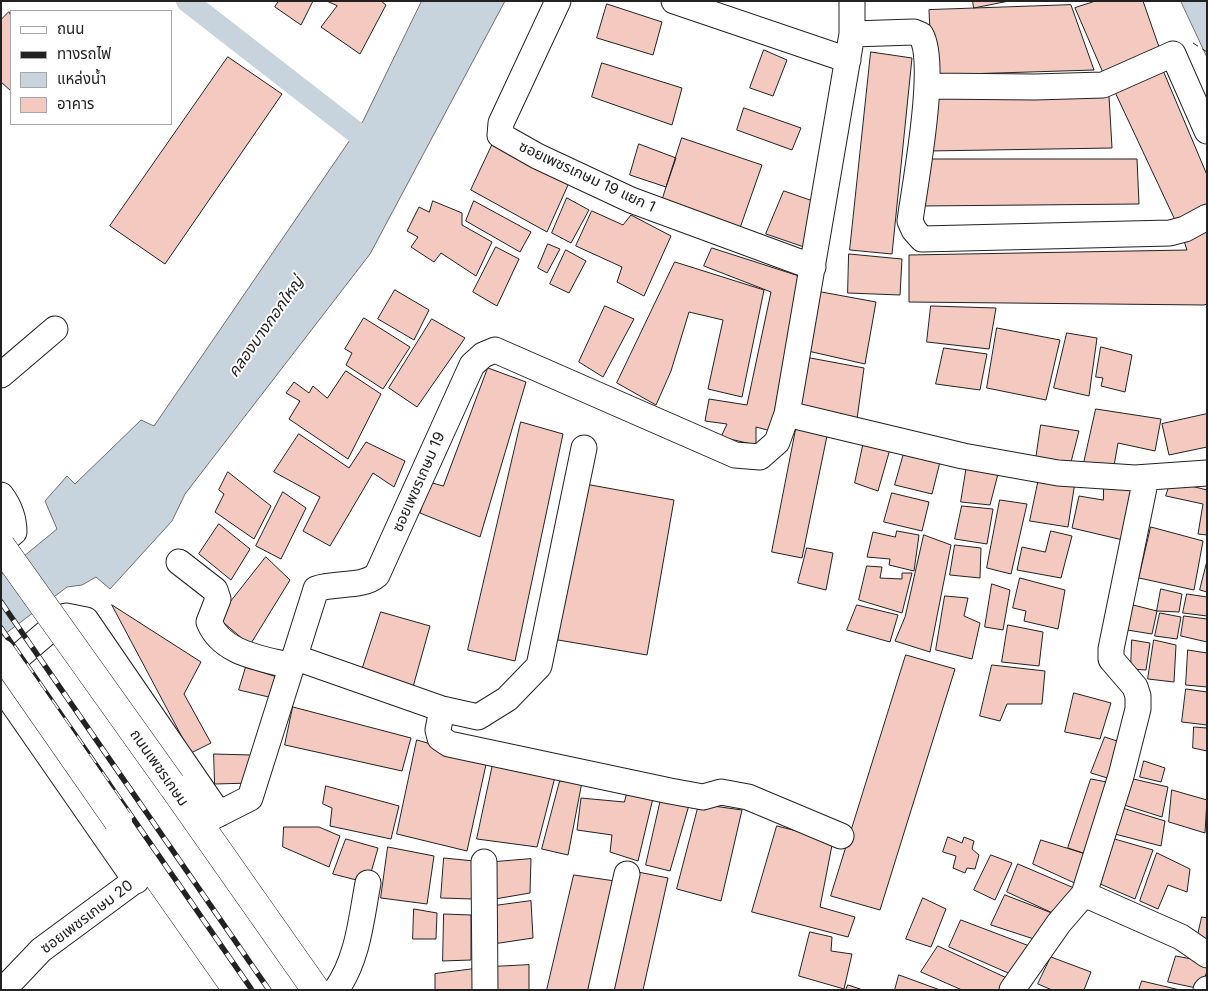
<!DOCTYPE html>
<meta charset="utf-8">
<style>
body{margin:0}
#map{position:relative;width:1208px;height:991px;overflow:hidden;background:#fff;font-family:Inter,"Noto Sans Thai",sans-serif}
canvas{display:block}
.frame{position:absolute;inset:0;border:2px solid #222;pointer-events:none}
.legend{position:absolute;left:10px;top:10px;width:162px;height:115px;box-sizing:border-box;background:#fff;border:1px solid #a7a7a7;margin:0;padding:6px 9px;list-style:none;font-size:15px;color:#222}
.legend li{display:flex;align-items:center;gap:10px;height:25px}
.legend b{width:25px;border:1px solid #a7a7a7}
</style>
<div id="map">
<canvas width="1208" height="991"></canvas>
<div class="frame"></div>
<ul class="legend">
<li><b style="height:6px;background:#fff"></b>ถนน</li>
<li><b style="height:6px;background:#222"></b>ทางรถไฟ</li>
<li><b style="height:14px;background:#c7d3dd"></b>แหล่งน้ำ</li>
<li><b style="height:14px;background:#f3c9c0"></b>อาคาร</li>
</ul>
</div>
<script>
const g = document.querySelector('canvas').getContext('2d');
g.lineJoin = 'round';
function fillPath(path, color) { g.fillStyle = color; g.fill(path, 'evenodd'); }
function stroke(path, color, width, dash) { g.strokeStyle = color; g.lineWidth = width; g.lineCap = dash ? 'butt' : 'round'; g.setLineDash(dash || []); g.stroke(path); }
function drawText(font, color, halo, rows, align = 'center') {
  g.font = font + ' Inter,"Noto Sans Thai",sans-serif'; g.lineWidth = 4; g.setLineDash([]); g.textBaseline = 'middle'; g.strokeStyle = halo; g.fillStyle = color; for (const [text, x, y, turn = 0] of rows) {
    g.save(); g.translate(x, y); g.rotate((+turn || 0) * Math.PI / 180); g.textAlign = isNaN(turn) ? turn : align; if (halo) g.strokeText(text, 0, 0); g.fillText(text, 0, 0); g.restore();
  }
}
const water = new Path2D(`
 M422 1H505L370 254 185 494 172 521 110 589 96 577 82 585 67 587 1 637V575L57 529 45 501 67 476 75 484 141 420 154 426 363 121Z
 M1181 1H1207V57Z`);
fillPath(water, '#c7d3dd');
stroke(water, '#6f6f6f', 1);
stroke(new Path2D(`
 M187 1 380 151`), '#c7d3dd', 22);
stroke(new Path2D(`
 M1193 43 1207 52`), '#222', 1, [6, 5]);
const building = new Path2D(`
 M279 1H313L301 25 275 7Z
 M327 1H381L386 5 360 54 321 27 337 6Z
 M973 1H1009L974 8Z
 M1096 1H1143L1159 47 1104 75 1075 8Z
 M607 4 662 22 653 55 597 38Z
 M1071 5 1094 70 932 75 929 10Z
 M9 12 11 16V91L1 82V20Z
 M764 50 787 60 773 96 750 88Z
 M871 52 912 58 892 254 850 250Z
 M228 57 282 94 165 264 110 226Z
 M602 63 682 88 672 125 592 97Z
 M1162 68 1207 175V206L1175 220 1114 90Z
 M934 95 1109 96 1112 148 928 151Z
 M744 108 801 128 792 150 737 130Z
 M682 138 762 165 740 228 662 201Z
 M495 139 572 176 547 232 471 190Z
 M639 144 676 158 666 187 630 175Z
 M927 159H1137L1139 204 921 206Z
 M784 191 813 201 804 247 766 234Z
 M567 198 589 210 571 243 552 233Z
 M433 201 462 213V225L492 242 476 276 441 253 434 262 411 247 418 237 407 231 419 207 429 212Z
 M474 201 531 232 520 252 466 221Z
 M592 211 623 225 631 215 671 236 644 296 617 282 622 267 576 246Z
 M1207 228V304L1204 305 909 302V255L1187 250 1184 241Z
 M548 244 560 249 547 273 538 268Z
 M496 247 519 259 497 306 473 292Z
 M712 248 799 276 771 431 756 427V445L721 437 727 424 705 421 709 399 747 405 771 292 704 266Z
 M566 250 586 261 569 293 550 284Z
 M849 254 902 259 900 295 848 293Z
 M675 262 764 290 742 397 708 389 723 320 689 312 671 371 656 405 617 383Z
 M395 290 429 310 414 340 378 319Z
 M816 291 876 302 865 364 808 351Z
 M605 306 634 319 603 377 579 362Z
 M931 306 996 308 989 349 927 342Z
 M364 318 410 347 383 389 346 365 352 353 345 349Z
 M432 319 465 338 417 407 389 388Z
 M997 328 1060 340 1046 400 987 388Z
 M1067 333 1097 338 1089 396 1054 388Z
 M1101 347 1132 355 1125 392 1101 386 1103 378 1096 377Z
 M944 348 987 354 980 390 936 384Z
 M805 357 864 368 857 419 799 406Z
 M488 368 526 382 480 537 420 513 429 482 443 486Z
 M346 371 381 394 348 459 289 419 300 401 286 393 294 382 309 393 313 386 327 398Z
 M1096 409 1161 419 1155 451 1118 443 1114 466 1084 463Z
 M1207 414V447L1169 455 1162 424Z
 M521 422 563 434 515 661 468 650Z
 M797 424 828 431 802 558 772 552Z
 M1041 425 1079 431 1071 462 1036 459Z
 M299 434 349 468 366 442 405 461 394 487 373 473 330 546 303 531 320 497 274 472Z
 M864 441 890 449 878 491 855 483Z
 M904 453 940 462 932 494 895 485Z
 M967 465 999 470 990 505 961 502Z
 M228 472 271 506 254 539 215 512 224 494 219 490Z
 M1039 478 1075 482 1068 527 1030 521Z
 M1171 481 1207 490V535L1198 534 1203 504 1166 496Z
 M1104 482 1131 489 1123 540 1072 528 1079 496 1103 500Z
 M585 484 674 500 647 655 558 640Z
 M283 492 306 508 281 559 256 546Z
 M892 493 929 502 922 531 884 522Z
 M1000 500 1027 504 1011 574 987 568Z
 M962 506 993 509 987 544 955 539Z
 M219 524 250 549 231 580 199 554Z
 M1151 527 1203 541 1194 590 1139 578Z
 M897 531 919 535 914 571 889 565 890 559 867 557 873 532 895 537Z
 M1051 531 1072 536 1061 578 1017 570 1022 547 1045 552Z
 M924 535 951 545 930 652 895 641 905 617Z
 M955 545 981 548 980 578 950 575Z
 M807 548 833 553 826 590 798 583Z
 M266 557 290 580 250 645 218 618Z
 M1207 561V592L1200 590Z
 M867 566 882 567 880 578 902 579V573H912L902 613 859 600Z
 M1020 578 1065 590 1058 629 1024 621 1026 611 1013 608Z
 M992 584 1010 590 1003 630 985 627Z
 M1161 589 1182 594 1179 612 1157 611Z
 M1187 594 1207 597V616L1183 613Z
 M945 596 968 598 964 616 980 623 972 659 936 650Z
 M112 605 201 662 184 694 211 743 191 753Z
 M857 605 898 615 890 642 847 630Z
 M1133 605 1157 611 1152 634 1127 630Z
 M381 612 430 626 413 687 362 670Z
 M1160 613 1181 617 1177 639 1155 636Z
 M1184 616 1207 619V642L1181 636Z
 M1008 625 1043 632 1039 666 1002 662Z
 M1132 640 1150 643 1146 670 1131 669Z
 M1154 640 1176 645 1174 682 1148 679Z
 M1188 650 1207 653V687L1186 685Z
 M906 655 955 669 880 910 831 896Z
 M992 665 1045 671 1042 704H1007L1000 721 980 716Z
 M246 667 277 677 273 698 239 690Z
 M1186 689 1207 692V725L1182 722Z
 M1074 693 1111 703 1100 739 1065 732Z
 M293 707 411 738 402 771 285 745Z
 M1194 727 1207 728V751L1193 748Z
 M1105 737 1123 743 1114 780 1091 773Z
 M417 740 487 760 467 851 397 834Z
 M214 754 252 755V783L215 784Z
 M1144 761 1165 768 1161 782 1140 777Z
 M493 764 555 777 537 847 477 839Z
 M1129 778 1168 787 1162 817 1121 804Z
 M1091 779 1112 783 1092 856 1068 848Z
 M560 781 582 782 568 855 542 849Z
 M326 786 399 806 391 839 330 826 332 808 323 804Z
 M628 790 653 798 638 861 610 852 612 835 577 830 581 798 624 802Z
 M1172 790 1207 800 1205 833 1169 822Z
 M661 799 689 805 670 871 646 865Z
 M699 804 742 810 721 901 677 889Z
 M1119 807 1165 821 1161 846 1111 833Z
 M777 826 833 840 820 907 855 917 848 937 752 912Z
 M284 827H319L340 836 329 867 283 847Z
 M948 837 962 843 964 837 974 841 972 849 979 855 975 869 967 868 965 873 953 868 956 856 943 852Z
 M1111 838 1153 850 1135 899 1098 883Z
 M346 839 378 848 368 883 333 874Z
 M1041 840 1092 856 1079 885 1033 864Z
 M388 847 434 856 427 904 381 898Z
 M1157 853 1190 869 1187 892 1168 885 1158 909 1140 901Z
 M991 855 1012 863 995 900 974 890Z
 M444 858 474 861 472 899 441 898Z
 M531 859 530 893 495 899V862Z
 M1018 864 1074 888 1057 915 1007 892Z
 M638 872 668 878 643 990H611Z
 M574 875 615 881 590 990H547Z
 M1005 895 1057 915 1040 941 991 925Z
 M923 898 946 909 931 947 906 939Z
 M531 901 533 938 493 944 494 906Z
 M414 909 437 913 436 939H413Z
 M444 914 471 915V960L443 961Z
 M1202 917 1207 918V947L1196 944Z
 M961 920 1032 947 1015 976 949 947Z
 M810 932 832 937 831 951 852 954 844 989 799 976Z
 M938 946 1011 980 1005 990H962L921 972Z
 M1176 956 1207 962V971L1201 989 1168 982Z
 M1051 957 1091 972 1084 990H1052L1038 984Z
 M529 965V990H492L491 967Z
 M474 969V990H435V974Z
 M899 975 940 990H895Z
 M1142 981 1180 990H1139Z
 M848 985 863 990H846Z`);
fillPath(building, '#f3c9c0');
stroke(building, '#222', 1);
const minor = new Path2D(`
 M558 1 501 123 500 135 537 156 631 200 813 267
 M674 1 848 60
 M852 34 914 32 921 35C938 64 915 183 910 221L914 230 922 239 1170 233 1185 229 1207 217
 M928 86 1035 87 1103 85 1173 54 1207 131
 M1 375 55 329
 M787 414 963 456 1058 473 1135 478 1207 473
 M1 495C10 507 14 518 14 532L1 543
 M179 562 215 590 218 599 209 622C222 654 261 658 291 666
 M294 657 442 709 478 717 507 699 539 666 584 448
 M442 709 438 730 440 738 449 744 670 791 703 797 721 792 748 797 841 836
 M199 824 250 798 316 589C335 582 362 588 377 575L472 365 483 355 495 350 735 455 760 457 777 442 787 414 852 34V1
 M484 862 485 990
 M136 881 9 698 3 670 66 616 86 620 219 814
 M1084 894 1181 937 1207 955
 M3 990 41 950 148 871
 M336 990C358 959 361 920 368 883
 M601 990 627 874
 M1012 990 1059 923 1084 894 1121 776 1138 709V696L1135 687 1111 659V649L1146 478
 M1206 990 1207 989`);
const major = new Path2D(`
 M171 784 316 990
 M118 821 237 990`);
stroke(minor, '#222', 27);
stroke(major, '#222', 29);
stroke(minor, '#fff', 25);
stroke(major, '#fff', 28);
const rail = new Path2D(`
 M1 602 269 990
 M1 628 252 990`);
stroke(rail, '#222', 5.5);
stroke(rail, '#fff', 4, [11]);
const majorBridge = new Path2D(`
 M1 546 171 784
 M1 653 118 821`);
stroke(majorBridge, '#222', 29, []);
stroke(majorBridge, '#fff', 28);
drawText('15px', '#222', '#fff', [
 ["ซอยเพชรเกษม 19 แยก 1",587,177,25],
 ["ซอยเพชรเกษม 19",419,482,-66],
 ["ถนนเพชรเกษม",159,768,55],
 ["ซอยเพชรเกษม 20",87,917,-37]
]);
drawText('italic 16px', '#222', '#fff', [
 ["คลองบางกอกใหญ่",266,327,-55]
]);
</script>
